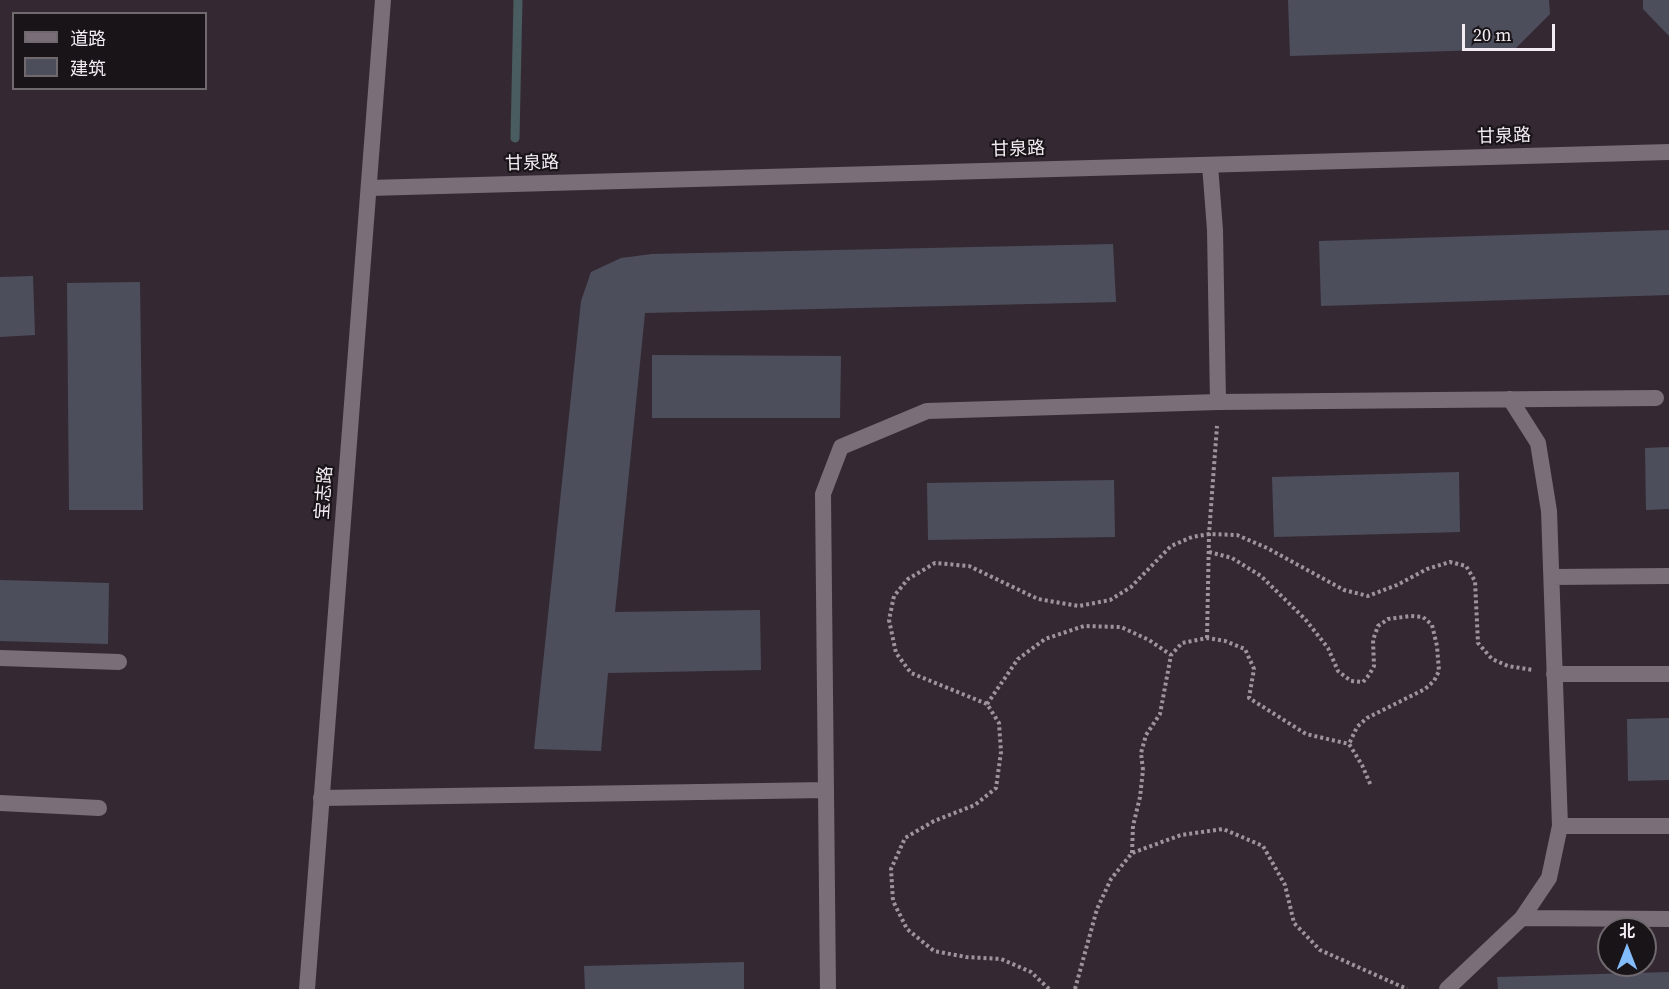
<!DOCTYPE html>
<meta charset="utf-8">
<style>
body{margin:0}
#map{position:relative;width:1669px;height:989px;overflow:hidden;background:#342933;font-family:"Source Serif 4","Noto Sans SC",serif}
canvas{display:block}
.legend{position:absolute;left:12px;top:12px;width:195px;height:78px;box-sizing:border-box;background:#191418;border:2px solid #706a6f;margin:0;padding:8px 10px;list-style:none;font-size:18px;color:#f3ecf2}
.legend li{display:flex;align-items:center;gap:12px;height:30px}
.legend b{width:30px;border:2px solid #706a6f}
.north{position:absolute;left:1597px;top:917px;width:60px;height:60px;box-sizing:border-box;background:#191418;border:2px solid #706a6f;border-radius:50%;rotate:0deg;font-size:16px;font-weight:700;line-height:24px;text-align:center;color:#f3ecf2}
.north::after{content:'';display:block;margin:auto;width:21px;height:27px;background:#83bcfb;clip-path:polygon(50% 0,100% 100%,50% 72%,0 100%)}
.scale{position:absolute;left:1462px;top:24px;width:93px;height:27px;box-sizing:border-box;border:3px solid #f3ecf2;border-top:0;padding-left:8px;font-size:18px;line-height:21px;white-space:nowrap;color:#f3ecf2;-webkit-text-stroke:4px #191418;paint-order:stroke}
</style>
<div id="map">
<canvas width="1669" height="989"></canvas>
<ul class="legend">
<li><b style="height:8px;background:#7a6e79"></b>道路</li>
<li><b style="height:16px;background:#4d4e5c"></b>建筑</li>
</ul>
<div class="north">北</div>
<div class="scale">20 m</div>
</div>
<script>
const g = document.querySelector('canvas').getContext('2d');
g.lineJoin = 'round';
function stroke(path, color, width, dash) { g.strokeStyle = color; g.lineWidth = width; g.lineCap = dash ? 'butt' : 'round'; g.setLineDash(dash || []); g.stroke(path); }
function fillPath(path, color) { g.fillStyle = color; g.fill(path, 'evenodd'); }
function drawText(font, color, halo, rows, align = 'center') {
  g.font = font + ' "Source Serif 4","Noto Sans SC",serif'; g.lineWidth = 4.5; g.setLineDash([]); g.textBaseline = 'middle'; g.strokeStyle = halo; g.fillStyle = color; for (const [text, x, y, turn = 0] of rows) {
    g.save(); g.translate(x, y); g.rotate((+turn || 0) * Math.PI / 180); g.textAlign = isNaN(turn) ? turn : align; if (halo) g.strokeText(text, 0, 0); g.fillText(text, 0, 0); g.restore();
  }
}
stroke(new Path2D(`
 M515 138 518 0`), '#495c5f', 9);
fillPath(new Path2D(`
 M1288 0H1549L1550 14 1515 49 1290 56Z
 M1643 0H1669V36L1643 9Z
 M1669 230V295L1321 306 1319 241Z
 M1113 244 1116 302 645 313 615 612 760 610 761 670 608 673 601 751 534 749 581 301 591 272 621 258 652 254Z
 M33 276 35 335 0 337V277Z
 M140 282 143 510H69L67 283Z
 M652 355 841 356 840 418H652Z
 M1669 447V509L1646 510 1645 448Z
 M1459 472 1460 532 1274 537 1272 477Z
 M1114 480 1115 537 928 540 927 483Z
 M0 580 109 583 108 644 0 641Z
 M1669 718V780L1628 781 1627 719Z
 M744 962V989H585L584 966Z
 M1669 972V989H1498L1497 977Z`), '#4d4e5c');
stroke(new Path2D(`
 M1209 552 1232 558 1261 576 1305 619 1328 648 1338 671 1351 681 1363 682 1369 675 1374 666 1373 640 1378 626 1388 619 1411 616 1423 617 1432 625 1437 646 1439 671 1434 681 1425 689 1367 718 1357 727 1349 744
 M1207 638 1209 534 1217 426
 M987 704 1018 659 1045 639 1084 626 1121 627 1149 640 1171 655
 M1132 853 1133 826 1140 797 1143 770 1141 753 1146 735 1160 714 1171 655 1182 643 1207 638 1225 641 1245 649 1254 669 1249 698 1306 734 1349 744 1362 765 1371 786
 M1049 989 1031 972 1001 959 966 957 934 951 907 929 893 901 891 869 905 838 934 821 975 805 996 788 1001 752 999 723 987 704 911 673 896 653 889 620 894 596 908 579 935 563 969 566 1038 599 1079 606 1110 600 1131 587 1171 546 1192 537 1209 534 1237 535 1267 548 1344 590 1368 596 1397 585 1427 569 1450 562 1466 566 1475 581 1478 643 1492 659 1508 666 1533 670
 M1075 989 1097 909 1111 879 1132 853 1181 835 1223 829 1263 846 1285 885 1294 923 1320 950 1407 989`), '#9d949c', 4, [3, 3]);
stroke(new Path2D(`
 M1210 165 1215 230 1218 402
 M369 188 1669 152
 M1552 577 1669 576
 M0 658 119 662
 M1554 674H1669
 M321 798 826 790
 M0 803 99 808
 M1560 826H1669
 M1522 918 1669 919
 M828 989 823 494 841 447 927 411 1218 402 1656 398
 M1447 989 1522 918 1549 878 1560 826 1549 511 1538 443 1510 399`), '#7a6e79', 16);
stroke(new Path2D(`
 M307 989 383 0`), '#7a6e79', 16);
drawText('18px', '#f3ecf2', '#191418', [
 ["甘泉路",1504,137,-2],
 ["甘泉路",1018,150,-2],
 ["甘泉路",532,164,-2],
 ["宝志路",325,493,-86]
]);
</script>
